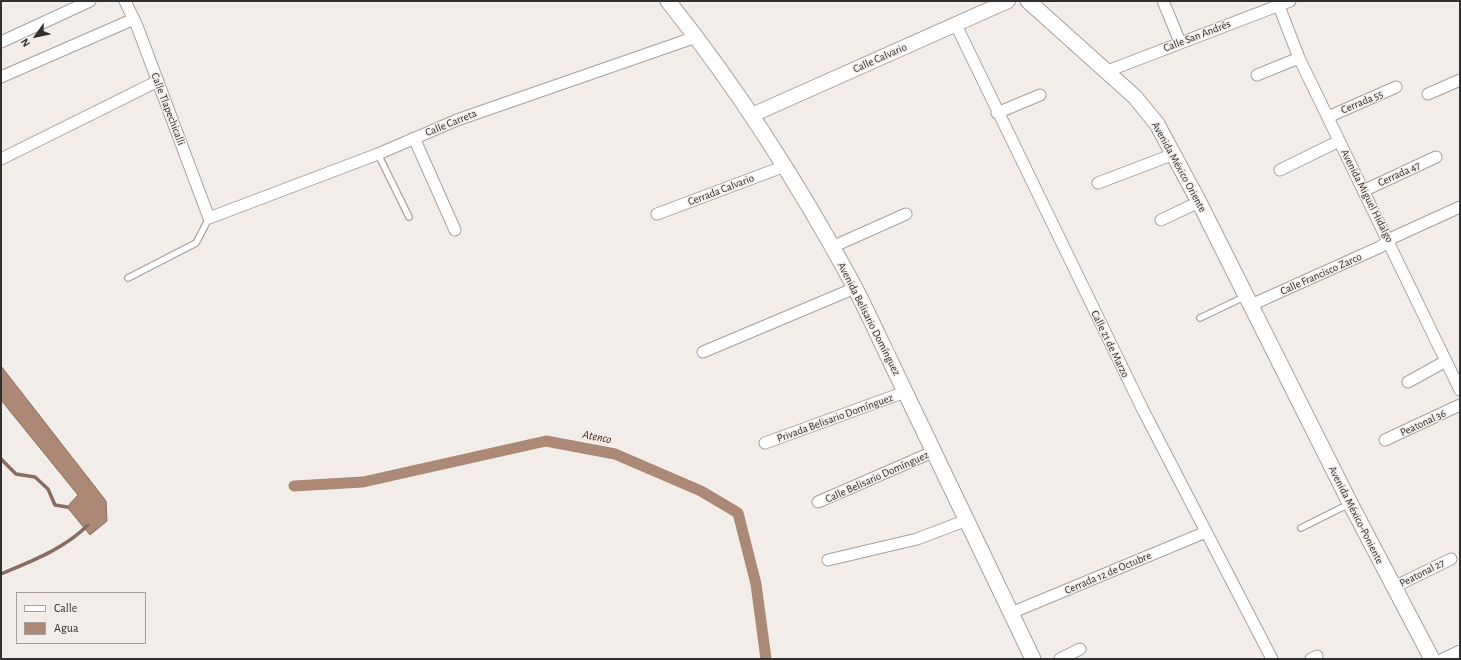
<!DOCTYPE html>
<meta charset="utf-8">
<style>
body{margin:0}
#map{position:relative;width:1461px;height:660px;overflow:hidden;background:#f3edea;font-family:"Alegreya Sans",sans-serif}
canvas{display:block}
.frame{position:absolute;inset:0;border:2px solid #32302f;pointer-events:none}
.legend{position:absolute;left:16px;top:592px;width:130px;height:52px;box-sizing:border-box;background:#f3edea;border:1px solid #a6a19f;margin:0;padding:5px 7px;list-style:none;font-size:12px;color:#32302f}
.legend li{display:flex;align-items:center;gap:8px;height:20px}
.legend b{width:20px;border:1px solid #a6a19f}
.north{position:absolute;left:16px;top:16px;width:40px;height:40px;-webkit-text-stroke:3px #f3edea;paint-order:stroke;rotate:237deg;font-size:11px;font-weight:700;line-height:16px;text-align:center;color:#32302f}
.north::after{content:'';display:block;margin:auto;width:14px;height:18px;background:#32302f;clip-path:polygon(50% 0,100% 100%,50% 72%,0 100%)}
</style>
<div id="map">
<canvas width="1461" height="660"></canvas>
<div class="frame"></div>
<ul class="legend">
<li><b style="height:5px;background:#fff"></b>Calle</li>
<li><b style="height:11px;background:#ac8977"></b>Agua</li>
</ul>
<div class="north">N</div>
</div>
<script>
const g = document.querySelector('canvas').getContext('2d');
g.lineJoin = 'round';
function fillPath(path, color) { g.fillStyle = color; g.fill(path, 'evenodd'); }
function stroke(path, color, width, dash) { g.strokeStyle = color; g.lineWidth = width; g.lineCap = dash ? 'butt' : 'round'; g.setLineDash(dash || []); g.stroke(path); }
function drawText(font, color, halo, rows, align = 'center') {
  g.font = font + ' "Alegreya Sans",sans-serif'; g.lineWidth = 3; g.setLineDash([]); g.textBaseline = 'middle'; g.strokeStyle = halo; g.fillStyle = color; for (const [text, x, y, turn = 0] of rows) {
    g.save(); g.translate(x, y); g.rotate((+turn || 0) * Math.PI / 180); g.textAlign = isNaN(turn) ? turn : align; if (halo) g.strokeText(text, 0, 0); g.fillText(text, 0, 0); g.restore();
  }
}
const water = new Path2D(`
 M1 366 106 501 107 521 90 535 67 507 78 495 1 400Z`);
fillPath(water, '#ac8977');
stroke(water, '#876e61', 1);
stroke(new Path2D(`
 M1 459 16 474 35 477 48 489 55 505 67 507
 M1 574C32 561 64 549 88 525`), '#876e61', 3.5);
stroke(new Path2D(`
 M294 486 363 482 546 441 615 454 701 491 738 513 756 584 766 659`), '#ac8977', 11);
const service = new Path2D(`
 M378 154 409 217
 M128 278 196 243 209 218
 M1200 318 1246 296
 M1301 528 1349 504`);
const minor = new Path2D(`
 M125 1 137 26 209 218 378 154 457 120 696 37
 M1163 1 1180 42
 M1277 1 1299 58 1460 390
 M956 25 1143 410 1272 659
 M1 42 90 1
 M1105 72 1290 1
 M1257 75 1299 58
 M1 77 134 19
 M1428 94 1460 80
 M997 113 1040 95
 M1328 117 1396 87
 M414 138 455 230
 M1 159 158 81
 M1280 170 1339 141
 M1098 183 1174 154
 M1363 191 1436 157
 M657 214 785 166
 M1161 220 1199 202
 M832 247 906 214
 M1251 305 1380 247 1394 237 1460 207
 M703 352 855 288
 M1408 382 1446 361
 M1385 440 1460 405
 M765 443 905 392
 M818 502 935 451
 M828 560 917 539 967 520
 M1394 587 1451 559
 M1011 613 1206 532
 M1060 659 1080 649
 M1311 659 1317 656
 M1443 659 1460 651`);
const tertiary = new Path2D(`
 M752 115 1008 1`);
const secondary = new Path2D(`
 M668 1C739 90 800 186 854 286 869 315 883 346 897 375 943 469 987 565 1033 659
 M1028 1 1135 97 1157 124 1199 202 1350 503 1432 659`);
stroke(service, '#a6a09e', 8);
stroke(minor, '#a6a09e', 13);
stroke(tertiary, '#a6a09e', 16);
stroke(secondary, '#a6a09e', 17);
stroke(service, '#fff', 5.5);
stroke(minor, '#fff', 11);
stroke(tertiary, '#fff', 14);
stroke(secondary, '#fff', 15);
drawText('11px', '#32302f', '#f3edea', [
 ["Calle San Andrés",1197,36,-21],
 ["Calle Calvario",880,58,-24],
 ["Cerrada 55",1362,102,-23],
 ["Calle Tlapechicalli",168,109,69],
 ["Calle Carreta",451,123,-22],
 ["Avenida México Oriente",1179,167,61],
 ["Cerrada 47",1399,174,-25],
 ["Cerrada Calvario",721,190,-21],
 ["Avenida Miguel Hidalgo",1367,196,63],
 ["Calle Francisco Zarco",1321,274,-24],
 ["Avenida Belisario Domínguez",869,319,63],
 ["Calle 21 de Marzo",1110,344,64],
 ["Privada Belisario Domínguez",835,418,-20],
 ["Peatonal 36",1423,423,-25],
 ["Calle Belisario Domínguez",877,477,-24],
 ["Avenida México-Poniente",1356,515,63],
 ["Cerrada 12 de Octubre",1108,573,-23],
 ["Peatonal 27",1422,573,-27]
]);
drawText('italic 12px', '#4e1f02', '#f3edea', [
 ["Atenco",597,437,11]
]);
</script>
